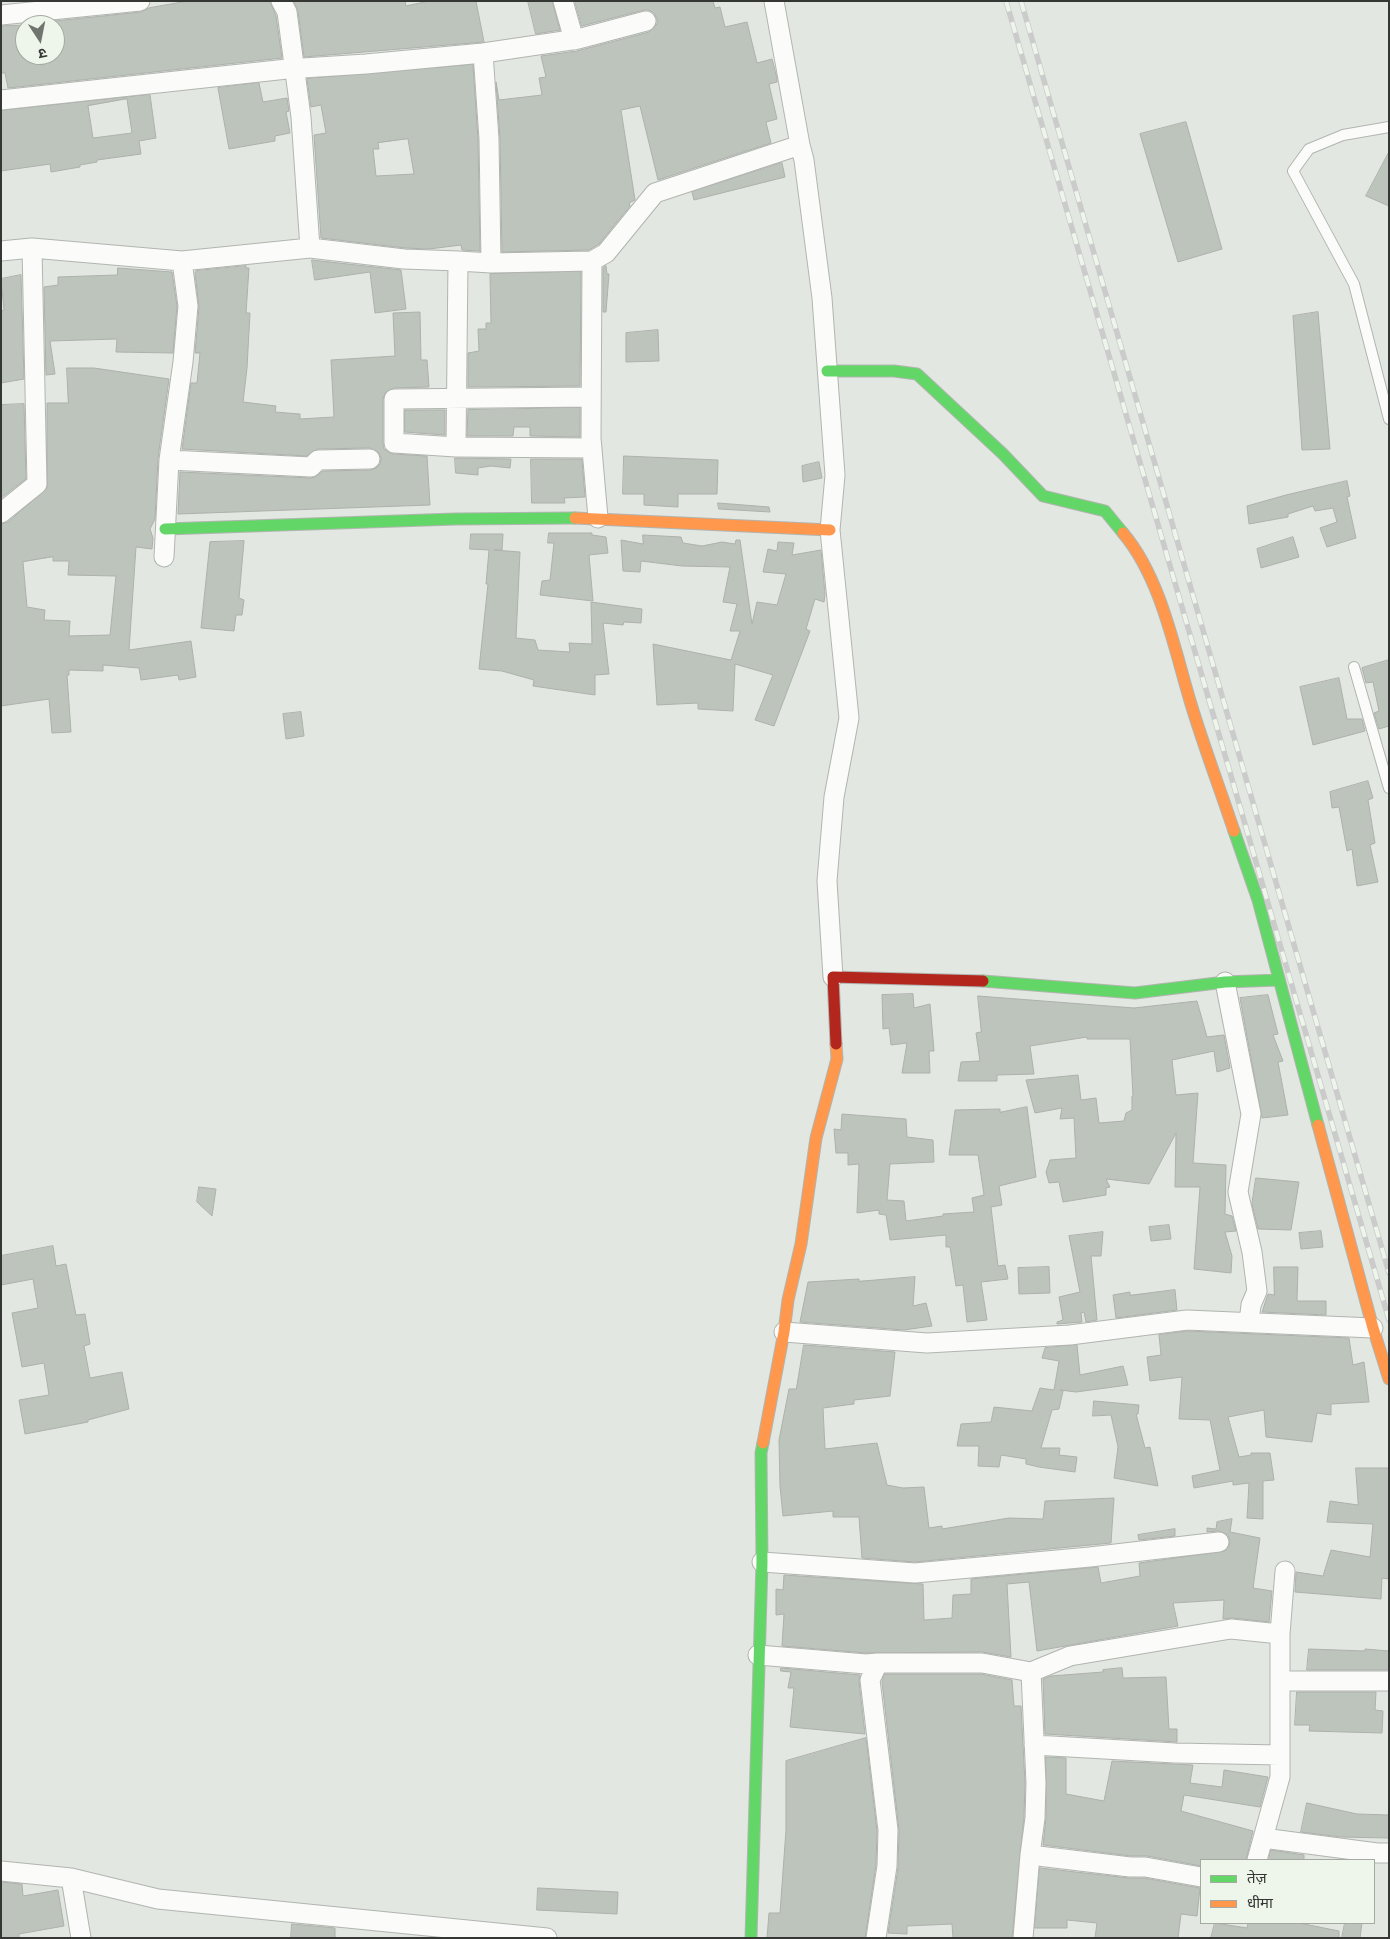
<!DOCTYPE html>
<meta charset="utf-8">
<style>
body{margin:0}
#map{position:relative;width:1390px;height:1939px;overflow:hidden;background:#e2e7e1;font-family:"DM Sans","Noto Sans Devanagari",sans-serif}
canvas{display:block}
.frame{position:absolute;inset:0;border:2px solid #343733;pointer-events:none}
.legend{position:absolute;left:1200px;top:1859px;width:175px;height:65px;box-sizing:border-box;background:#eef6ec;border:1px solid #a4aaa2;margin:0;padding:6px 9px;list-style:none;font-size:15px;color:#343733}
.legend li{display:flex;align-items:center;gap:10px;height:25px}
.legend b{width:25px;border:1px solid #a4aaa2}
.north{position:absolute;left:15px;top:15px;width:50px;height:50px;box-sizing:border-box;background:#eef6ec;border:1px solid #a4aaa2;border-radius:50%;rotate:169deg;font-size:14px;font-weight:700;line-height:20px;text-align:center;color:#343733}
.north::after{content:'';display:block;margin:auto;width:18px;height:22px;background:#717570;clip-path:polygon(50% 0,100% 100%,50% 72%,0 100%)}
</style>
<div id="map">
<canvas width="1390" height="1939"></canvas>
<div class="frame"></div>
<ul class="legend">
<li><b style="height:6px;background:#63d668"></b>तेज़</li>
<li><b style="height:6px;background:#ff974d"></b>धीमा</li>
</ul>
<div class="north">उ</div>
</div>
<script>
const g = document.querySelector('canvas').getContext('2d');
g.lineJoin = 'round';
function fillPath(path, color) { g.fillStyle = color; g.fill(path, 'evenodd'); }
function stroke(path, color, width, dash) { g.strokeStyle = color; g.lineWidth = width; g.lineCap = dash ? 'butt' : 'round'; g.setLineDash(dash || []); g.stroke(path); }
const building = new Path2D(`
 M188 1H270L276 16 282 58 8 88 5 73H1V26L25 25V55H55V21L141 12 149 8Z
 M294 1H405L406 6 429 1H476L484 42 304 57 298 11Z
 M528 1H552L560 30 536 34Z
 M575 1H713L715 8 720 7 725 27 747 22 757 63 772 59 777 78V82L769 84 777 119 766 122 771 143 658 180 640 106 621 110 635 200 629 203 630 206 599 244 589 250 502 252 500 139 496 82 499 100 542 95 539 78 546 77 541 56 577 51 649 32 657 24V19L654 13 649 10H644L582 26Z
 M473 65 478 139 480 251 462 250 461 245 429 249 405 248 321 238 314 135 326 133 321 105 311 107 307 79ZM408 139 414 174 376 176 373 149H379L378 143Z
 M259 83 263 102 287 98 289 111 286 112 290 133 275 136V141L229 149 218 88Z
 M150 95 156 138 139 141 141 154 97 160V162L80 165V167L51 172 50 164 1 171V111ZM127 99 132 133 93 138 88 106Z
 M1186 122 1222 249 1178 262 1140 134Z
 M1389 152V206L1366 196Z
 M782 163 785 177 694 200 692 192Z
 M312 260 401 270 406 309 375 313 370 272 315 280Z
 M246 266V268H249L246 313H250L247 368 243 402 276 406 275 412 300 414V419L334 417 331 360 395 356 393 313 420 312 421 360H427L429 387 394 388 385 393 383 399V443L384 449 393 454 427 456 430 505 178 514 180 472 310 478 315 477 323 471 370 470 376 468 380 464 381 458 379 453 370 448 318 449 307 456 182 449 191 383H197L200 353H195L199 307 195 273 196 271Z
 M606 266 607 274H609L606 312H603V268Z
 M118 268 172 272 177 306 173 353 116 352 117 339 50 341 55 374 46 375 44 287 58 285V277L117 275Z
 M581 272 580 386 468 387V353L479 351 478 329H486V323H491L490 274Z
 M21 275 24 379 1 383V311L4 310 1 279Z
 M1318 312 1330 449 1302 450 1293 316Z
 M658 330 659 361 626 362V333Z
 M67 368H94L169 379 158 458 155 519 150 529 153 538 152 549 136 547 129 650 191 641 196 677 179 680 178 675 141 680 139 668 103 665V671L69 670V675H67L71 732 52 733 49 699 1 706V524L8 522 47 488V403H68ZM53 557V561H69L68 575 116 576 110 635 69 636 70 621 44 620 45 610 27 607 23 562Z
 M24 404 26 479 1 498V405Z
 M580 408V437L530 436V427H514L513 436H467L468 410Z
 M405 410H445V435L405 432Z
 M624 456 718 460 717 494H678V507L644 505V494H623Z
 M455 458H456L511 459 510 468 491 466 478 468V475L456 473Z
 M531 459H582L585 497 564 498 565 503H532Z
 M819 462 822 478 803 482 802 466Z
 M1347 481 1350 496 1347 497 1356 538 1327 547 1320 528 1337 522 1333 508 1315 511 1313 506 1288 514V517L1249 524 1247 506 1286 495Z
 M718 503 769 507 770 512 719 509Z
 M549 533H592V535L606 537 608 553 589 555 593 601 540 595 542 581 550 580 554 543H548Z
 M471 534H503L502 550H494L520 552 516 638 535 640 538 650 570 652 569 643 592 644 591 602 642 609 641 623 624 622 623 625 603 623 609 674 595 675V695L533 686 534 680 502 671 479 669 488 584H486L489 550 470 549Z
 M643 535 681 537 683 543 702 546 722 542 735 544 736 540H740L752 624 757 602 777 605 786 574 763 572 768 549 777 551 778 542 794 543 792 555 821 550 825 594 824 602 815 599 806 629 810 631 774 726 755 720 773 675 735 664 733 711 698 709V703L657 705 653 644 731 660 740 631H730L737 604 723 602 730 567 682 566 641 561 640 572 623 571 621 540 643 544Z
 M1293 537 1299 557 1261 568 1257 549Z
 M244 541 239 598 244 600 242 615H236L234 631 201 628 210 542Z
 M1389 660V726L1379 729 1374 713 1379 711 1373 682 1366 683 1362 668Z
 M1339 678 1347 719H1362L1365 731 1313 745 1300 687Z
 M301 712 304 736 286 739 283 714Z
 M1368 781 1373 798 1368 800 1375 843 1370 845 1378 882 1357 886 1352 849 1347 851 1339 807 1332 808 1330 792Z
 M913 994 914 1008 930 1004 934 1051H929L930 1073H902L907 1043 891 1045 889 1028 883 1029 882 995Z
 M1268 995 1278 1034 1273 1035 1283 1061 1278 1062 1288 1115 1262 1118 1240 998Z
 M978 996 1134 1008 1197 1001 1207 1037 1224 1035 1230 1068 1217 1072 1214 1051 1172 1060 1176 1095 1198 1093 1193 1163 1226 1165 1225 1214 1232 1216 1236 1231 1225 1232 1232 1256 1231 1273 1194 1269 1200 1187H1175L1176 1133 1149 1184 1106 1179 1110 1187 1106 1188V1195L1063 1202 1059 1182 1049 1183 1046 1172 1050 1160 1076 1158 1074 1118 1060 1119 1062 1108 1035 1113 1026 1080 1078 1075 1081 1100 1096 1098 1099 1123 1124 1121 1126 1113 1132 1110V1096H1133L1130 1039H1087V1037L1030 1046 1034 1074 997 1075V1081H958L961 1062 980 1061 976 1033 981 1032Z
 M1027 1107 1036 1177 999 1186 1002 1205 991 1207 998 1266 1005 1265 1008 1279 981 1282 987 1320 967 1322 963 1285 956 1286 950 1247H946V1235L890 1240 886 1215 879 1214V1210L857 1213 859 1164 848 1165V1153H836L834 1129 841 1130 842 1114 906 1119 907 1137 933 1140 934 1162 890 1164 887 1200 904 1201 906 1221 943 1216V1214L974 1212 972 1198 984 1195 978 1155H949L955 1110 1000 1109V1112Z
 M1256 1178 1299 1182 1291 1230 1258 1229 1252 1204Z
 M199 1187 216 1189 212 1216 197 1202Z
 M1169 1225 1171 1239 1151 1241 1149 1227Z
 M1321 1231 1323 1247 1301 1249 1299 1233Z
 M1103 1232 1101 1256H1091L1097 1320 1086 1322 1084 1312 1081 1313 1082 1322 1057 1324V1322L1063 1320 1059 1297 1080 1292 1069 1236Z
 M53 1246 56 1266 66 1264 76 1315 85 1314 90 1344 84 1346 90 1378 122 1372 129 1409 88 1420V1422L25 1434 19 1400 49 1395 44 1363 22 1367 12 1313 38 1308 33 1279 1 1285V1256Z
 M1049 1267 1050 1293 1019 1294 1018 1268Z
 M1274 1267H1298L1297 1301H1326V1315L1262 1312 1268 1294 1274 1295Z
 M915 1277 913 1306 926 1303 932 1326 904 1330 800 1322 808 1282 859 1279V1281Z
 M1175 1290 1177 1310 1116 1318 1113 1295 1130 1292V1295Z
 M1187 1331 1349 1338 1353 1365 1364 1362 1369 1402 1331 1404V1415L1317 1413 1312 1442 1266 1437 1264 1410 1228 1417 1239 1457 1251 1455V1453H1270L1274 1480 1263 1481V1519L1247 1518 1249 1483 1233 1485V1481L1194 1488 1192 1476 1220 1470 1210 1420 1179 1419 1182 1377 1150 1381 1147 1357 1161 1355 1159 1335Z
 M804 1345 895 1352 890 1396 854 1400V1404L823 1408 825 1449 877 1443 887 1485 903 1488 924 1487 929 1528 942 1526V1529L1009 1518 1043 1519 1045 1501 1114 1498 1111 1543 915 1562 862 1558 859 1517H833V1511L783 1516 780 1486 779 1440 789 1389H796Z
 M1077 1345 1080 1375 1123 1366 1128 1385 1076 1392 1060 1390 1063 1391 1059 1409 1052 1410 1041 1448H1060L1059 1455 1077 1457 1075 1472 1039 1467 1026 1464V1459L1001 1455 999 1467 978 1466 979 1446H957L961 1424 991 1422 994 1407 1032 1411 1040 1388 1054 1390 1059 1361 1042 1358 1045 1348Z
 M1094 1401 1139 1405 1138 1414H1136L1145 1448 1150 1447 1158 1486 1114 1478 1118 1447 1111 1415 1093 1416Z
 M1356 1468H1389V1579L1382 1578 1381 1599 1295 1592 1296 1572 1323 1576 1331 1550 1370 1557 1373 1524 1327 1522 1330 1501 1358 1505Z
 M1232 1519 1230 1532 1260 1538 1253 1588 1272 1591 1269 1622 1232 1618 1223 1619 1224 1600 1173 1603 1178 1626 1037 1651 1029 1582 1007 1584 1011 1657 982 1652 866 1653 782 1646 784 1614 776 1615V1589L783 1590 784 1575 923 1584 924 1620 952 1618 953 1595 971 1594V1579L1098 1567 1101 1583 1140 1576 1139 1563 1225 1551 1229 1546 1230 1540 1228 1535 1218 1531 1207 1532V1528L1216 1529 1217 1522Z
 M1175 1529V1536L1139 1540 1138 1535Z
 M1309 1649 1365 1651V1649L1389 1651V1670H1307Z
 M781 1668 860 1675 859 1681 865 1734 790 1727 794 1688H788L791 1672 781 1671Z
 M1122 1668 1123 1678 1166 1677 1169 1729H1177V1742L1045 1734 1043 1679 1051 1676 1103 1672V1670Z
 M885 1674H981L1012 1680 1014 1706H1021L1025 1783 1024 1817 1012 1938H953L952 1924 907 1926V1934L888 1933 898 1868 899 1830 882 1682Z
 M1297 1692H1376L1375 1710 1383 1711 1382 1733 1309 1731 1310 1725H1295Z
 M866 1738 877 1831 876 1865 865 1938H767L769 1913H780L786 1830V1761Z
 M1046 1757 1066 1758V1794L1104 1801 1112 1761 1193 1765 1190 1783 1222 1787 1224 1770 1268 1777 1260 1807 1184 1795 1181 1811 1253 1831 1246 1860H1201V1866L1147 1856H1131L1043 1845 1046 1818Z
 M1307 1803 1357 1814 1389 1815V1838L1341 1837 1301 1832Z
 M1271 1850 1304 1855V1860H1269Z
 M1040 1868 1129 1878H1144L1200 1888 1197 1916 1181 1914 1178 1938H1095L1097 1923 1067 1920V1928H1035Z
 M1 1882 22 1884 23 1896 58 1890 64 1926 19 1934V1938H1Z
 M538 1888 618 1892 617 1914 537 1910Z
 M1215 1923 1247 1928 1248 1923H1299L1339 1931V1938H1211Z
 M1345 1923H1362L1360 1938H1342Z
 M292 1924 335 1928V1938H291Z`);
fillPath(building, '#bdc4bb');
stroke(building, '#adb1ac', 1);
const lane = new Path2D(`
 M1389 127 1343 135 1309 149 1293 171 1354 284 1389 419
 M1354 667 1389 788`);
const street = new Path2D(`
 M563 1 574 40
 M774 1 800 145 804 160 822 298 835 475 830 530 849 718 834 797 827 881 833 977
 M1 15 140 1
 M483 53 489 139 491 263
 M1 100 287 69 366 64 483 53 578 39 646 21
 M310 248 404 259 458 261 491 263 592 261 606 253 655 193 800 145
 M1 251 32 248 182 261 310 248 301 117 287 12 281 1
 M592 261 591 438 598 518
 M591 397 394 399V443L456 447 592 448
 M456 447 458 261
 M169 460 311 467 318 460 370 459
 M1 513 37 484 32 248
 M164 557 169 460 183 362 188 306 182 261
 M1225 982 1251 1114 1238 1192 1252 1252 1257 1291 1251 1305 1249 1322
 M784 1332 927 1343 1070 1335 1187 1320 1373 1328
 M762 1562 915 1573 1090 1557 1219 1542
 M758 1655 866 1664 878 1663H982L1031 1672 1070 1656 1231 1629 1280 1634 1285 1571
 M1280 1681H1389
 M1034 1745 1175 1753 1280 1755
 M1263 1838 1377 1853H1389
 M1030 1855 1130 1867H1145L1201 1877
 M1257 1860 1280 1777V1634
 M1 1871 71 1878 158 1899 547 1938
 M71 1878 81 1938
 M876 1938 887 1866 888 1830 870 1680 878 1663
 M1023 1938 1030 1855 1035 1818 1036 1783 1031 1672`);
const fast = new Path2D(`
 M827 371H894L917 374 1003 454 1043 496 1105 511 1123 533
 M165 529 455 519 575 518
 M1234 831 1258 900 1318 1125
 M983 981 1135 993 1225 982 1279 980
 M751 1938 762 1562 761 1453 763 1443`);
const slow = new Path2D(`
 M575 518 830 530
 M1123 533C1161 578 1174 648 1191 704 1204 747 1220 789 1234 831
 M1318 1125 1373 1328 1389 1379
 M763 1443 784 1332 788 1300 801 1244 816 1138 837 1059 836 1044`);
const jam = new Path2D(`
 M836 1044 833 977 983 981`);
stroke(lane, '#b1b5b0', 12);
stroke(street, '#b1b5b0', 21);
stroke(fast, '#b1b5b0', 13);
stroke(slow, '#b1b5b0', 13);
stroke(jam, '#b1b5b0', 13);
stroke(lane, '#fbfbfa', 10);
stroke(street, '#fbfbfa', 19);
stroke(fast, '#63d668', 11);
stroke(slow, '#ff974d', 11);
stroke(jam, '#b3261e', 11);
const rail = new Path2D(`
 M1006 1 1389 1320
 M1021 1 1389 1273`);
stroke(rail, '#cacbca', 5.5);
stroke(rail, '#eef6ec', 4, [11]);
</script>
